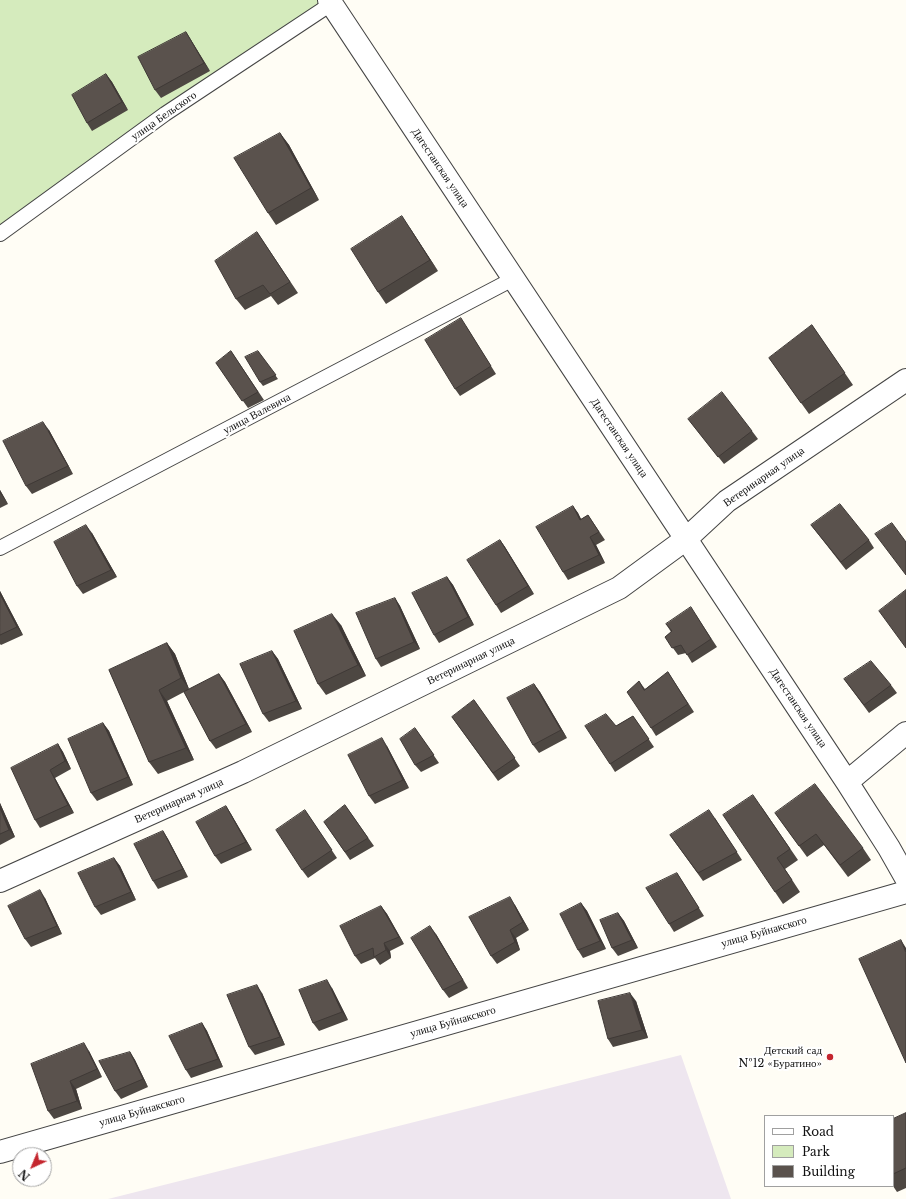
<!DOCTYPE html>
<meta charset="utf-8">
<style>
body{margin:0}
#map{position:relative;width:906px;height:1199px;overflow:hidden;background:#fffdf5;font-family:"Libre Baskerville",serif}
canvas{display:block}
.legend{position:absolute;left:764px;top:1115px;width:130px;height:72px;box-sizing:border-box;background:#fff;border:1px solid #a0a0a0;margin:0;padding:5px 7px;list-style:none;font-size:12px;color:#111}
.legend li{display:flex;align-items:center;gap:8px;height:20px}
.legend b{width:20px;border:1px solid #a0a0a0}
.north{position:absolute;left:12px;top:1147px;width:40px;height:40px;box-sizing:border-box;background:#fff;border:1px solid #a0a0a0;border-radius:50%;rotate:224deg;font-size:11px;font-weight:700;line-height:16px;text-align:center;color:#111}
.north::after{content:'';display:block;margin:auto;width:14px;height:18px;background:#c4262e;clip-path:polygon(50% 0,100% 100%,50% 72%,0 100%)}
</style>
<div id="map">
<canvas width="906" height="1199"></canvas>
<ul class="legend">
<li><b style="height:5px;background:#fff"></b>Road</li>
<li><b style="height:11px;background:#d5ebbd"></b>Park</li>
<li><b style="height:11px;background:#5a524d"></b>Building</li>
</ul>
<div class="north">N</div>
</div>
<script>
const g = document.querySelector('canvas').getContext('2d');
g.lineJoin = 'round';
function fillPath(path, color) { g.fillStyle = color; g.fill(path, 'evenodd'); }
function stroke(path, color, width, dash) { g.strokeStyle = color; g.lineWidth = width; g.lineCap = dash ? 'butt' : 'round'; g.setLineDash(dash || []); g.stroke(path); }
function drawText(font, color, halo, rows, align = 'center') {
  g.font = font + ' "Libre Baskerville",serif'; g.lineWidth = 4; g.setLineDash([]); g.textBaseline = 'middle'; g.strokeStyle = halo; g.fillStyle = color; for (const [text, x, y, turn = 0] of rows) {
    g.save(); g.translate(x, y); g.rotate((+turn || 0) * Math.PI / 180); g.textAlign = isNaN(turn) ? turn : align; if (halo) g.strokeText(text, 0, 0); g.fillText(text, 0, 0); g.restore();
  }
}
fillPath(new Path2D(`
 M681 1055 731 1199H108Z`), '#eee6ef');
fillPath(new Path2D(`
 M0 0H341L0 234Z`), '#d5ebbd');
const service = new Path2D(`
 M0 234 165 114 331 4
 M0 548 513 279`);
const minor = new Path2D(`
 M329 0 847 782 889 848 906 878
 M847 782 906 733
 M0 881 243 772 619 588 686 539 727 501 906 380
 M0 1152 906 892`);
stroke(service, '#444', 16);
stroke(minor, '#444', 24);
stroke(service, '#fff', 14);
stroke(minor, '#fff', 22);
fillPath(new Path2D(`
 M186 32 191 40 210 71 161 98 155 90Z
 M106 74 112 82 128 110 92 131 87 123Z
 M280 133 289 145 319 200 276 225 268 213Z
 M410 228 438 271 386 304 378 292Z
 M257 232 298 293 278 305 271 296 245 310 236 299Z
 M812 325 853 385 809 414 769 358Z
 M466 326 496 374 460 396 455 389Z
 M231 351 264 400 248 408 216 363Z
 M258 351 278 379 263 386 260 382Z
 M688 419 752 431 758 439 724 464Z
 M49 430 73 474 32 494 26 486Z
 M0 490 8 504 0 508Z
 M573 506 578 513 581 519 588 515 605 540 596 545 605 563 568 580 563 572Z
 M811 525 869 540 874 548 846 570Z
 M92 533 117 577 83 594 77 586Z
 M500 540 505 547 534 594 501 613 496 605Z
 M447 577 453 585 474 625 439 643 434 635Z
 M0 591 23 635 1 645 0 644Z
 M395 598 400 606 420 649 381 667 376 659Z
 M696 615 717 647 692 663 686 653 678 655 665 637 671 632 666 624Z
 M341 625 366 676 326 695 318 684Z
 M167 643 175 654 189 689 219 674 225 682 252 732 216 749 210 741 184 692 167 701 194 760 158 774 149 762 109 670Z
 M272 651 278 659 302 709 269 722 263 714Z
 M668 672 694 712 656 736 651 728 639 681 645 689Z
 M844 679 891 685 897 693 869 713Z
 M534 684 540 692 567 738 539 753 533 745Z
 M474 700 520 766 498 781 452 717Z
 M633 716 654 747 615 772 610 764 616 726Z
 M103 723 109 731 133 785 97 801 91 793Z
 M415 728 439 763 421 772 415 765Z
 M58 744 63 752 71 769 55 778 74 813 40 828 35 820Z
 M387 746 409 788 375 804 369 796Z
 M0 803 15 837 0 845Z
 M345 805 374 846 350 860 324 822Z
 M226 806 231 814 252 850 221 864 215 856Z
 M761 806 798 860 785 869 800 892 783 904 775 892Z
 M305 810 337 858 308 878 302 870Z
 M775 813 863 848 871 860 848 877 824 845 807 857Z
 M715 818 742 860 703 881 670 835Z
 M163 831 168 839 188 877 158 889 153 881Z
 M114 858 120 866 136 900 101 915 95 907Z
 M677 873 704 916 674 932 669 924Z
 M45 898 62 934 31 947 25 939Z
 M581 903 587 911 606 949 583 958 578 950Z
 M515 905 529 930 516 938 520 950 497 964 491 956Z
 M381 906 387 914 404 944 390 951 391 958 380 965 375 958 361 964 355 956Z
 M618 913 624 921 638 948 618 956 612 948Z
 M436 934 468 988 449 998 443 990Z
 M332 988 348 1020 319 1031 313 1023Z
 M262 993 285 1045 255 1055 249 1047Z
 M636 1001 648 1038 613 1047 608 1039Z
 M202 1023 207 1031 223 1067 191 1078 186 1070Z
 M89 1051 102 1077 76 1089 82 1109 54 1119 48 1111Z
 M130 1052 135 1060 148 1087 121 1099 115 1091Z
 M906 1113V1188L897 1192 893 1186V1119Z`), '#4d4742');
fillPath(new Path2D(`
 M186 32 191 40 210 71 204 63Z
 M106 74 112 82 128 110 122 102Z
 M280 133 289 145 319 200 311 188Z
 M402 216 410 228 438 271 430 260Z
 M43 422 49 430 73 474 68 466Z
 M0 490 8 504 0 493Z
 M573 506 578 513 585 527 580 520Z
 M86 525 92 533 117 577 111 570Z
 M590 537 596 545 605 563 599 555Z
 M500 540 505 547 534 594 528 586Z
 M447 577 453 585 474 625 468 617Z
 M0 591 23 635 17 627 0 594Z
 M395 598 400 606 420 649 414 642Z
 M332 614 341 625 366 676 358 665Z
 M167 643 175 654 189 689 181 678Z
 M272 651 278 659 302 709 296 701Z
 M219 674 225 682 252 732 246 724Z
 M534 684 540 692 567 738 561 730Z
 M159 690 167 701 194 760 186 748Z
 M103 723 109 731 133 785 128 777Z
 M382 738 387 746 409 788 403 780Z
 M58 744 63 752 71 769 65 761Z
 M50 770 55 778 74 813 68 805Z
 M0 803 15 837 9 830 0 808Z
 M226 806 231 814 252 850 246 842Z
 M163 831 168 839 188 877 183 869Z
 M114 858 120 866 136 900 131 892Z
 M40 890 45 898 62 934 57 926Z
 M510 897 515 905 529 930 523 922Z
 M581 903 587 911 606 949 600 941Z
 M381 906 387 914 404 944 399 937Z
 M618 913 624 921 638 948 632 940Z
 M430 926 436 934 468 988 463 980Z
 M510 930 516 938 520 950 515 942Z
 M901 940 906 948V953Z
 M384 943 390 951 391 958 386 950Z
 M327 980 332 988 348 1020 342 1012Z
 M257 985 262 993 285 1045 280 1037Z
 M630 993 636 1001 648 1038 642 1030Z
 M202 1023 207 1031 223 1067 218 1059Z
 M84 1043 89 1051 102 1077 97 1069Z
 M130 1052 135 1060 148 1087 143 1079Z
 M70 1081 76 1089 82 1109 77 1101Z`), '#3f3936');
const building = new Path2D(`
 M186 32 204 63 155 90 138 57Z
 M106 74 122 102 87 123 72 95Z
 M280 133 311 188 268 213 234 158Z
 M402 216 430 260 378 292 351 249Z
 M257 232 290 282 270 294 263 285 236 299 215 261Z
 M461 318 491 366 455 389 425 340Z
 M812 325 845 373 801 403 769 358Z
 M231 351 258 392 242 401 216 363Z
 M258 351 276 375 260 382 245 357Z
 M722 392 752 431 718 457 688 419Z
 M43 422 68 466 26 486 3 441Z
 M840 504 869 540 841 562 811 525Z
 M573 506 580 520 588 515 599 532 590 537 599 555 563 572 536 527Z
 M892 523 906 542V575L875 534Z
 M86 525 111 570 77 586 54 542Z
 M500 540 528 586 496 605 467 560Z
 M447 577 468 617 434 635 412 593Z
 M906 590V648L879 611Z
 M0 594 17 627 0 635Z
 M395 598 414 642 376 659 356 613Z
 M691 607 711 639 687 655 681 645 672 648 665 637 672 631 666 624Z
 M332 614 358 665 318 684 294 631Z
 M167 643 181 678 159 690 186 748 149 762 109 670Z
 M272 651 296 701 263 714 240 664Z
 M871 661 891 685 864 705 844 679Z
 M668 672 688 704 651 728 627 692 639 681 644 690Z
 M219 674 246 724 210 741 184 692Z
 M534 684 561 730 533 745 507 698Z
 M474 700 515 758 493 773 452 717Z
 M606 714 616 726 633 716 649 739 610 764 585 726Z
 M103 723 128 777 91 793 68 739Z
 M415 728 434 755 415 765 400 739Z
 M382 738 403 780 369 796 348 755Z
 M58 744 65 761 50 770 68 805 35 820 11 768Z
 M815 784 863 848 840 865 816 834 799 846 775 813Z
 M753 795 790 849 777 858 792 880 775 892 723 815Z
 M345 805 368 838 345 852 324 822Z
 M226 806 246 842 215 856 196 822Z
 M0 808 9 830 0 834Z
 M305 810 332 850 302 870 276 830Z
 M709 810 737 852 698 873 670 835Z
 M163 831 183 869 153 881 134 844Z
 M114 858 131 892 95 907 78 873Z
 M677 873 699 908 669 924 646 888Z
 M40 890 57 926 25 939 8 906Z
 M510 897 523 922 510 930 515 942 491 956 469 917Z
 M581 903 600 941 578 950 560 914Z
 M381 906 399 937 384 943 386 950 374 957 373 948 355 956 340 926Z
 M618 913 632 940 612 948 600 920Z
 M430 926 463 980 443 990 411 938Z
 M901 940 906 953V1063L859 959Z
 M327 980 342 1012 313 1023 299 990Z
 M257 985 280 1037 249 1047 227 995Z
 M630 993 642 1030 608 1039 598 1001Z
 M202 1023 218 1059 186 1070 169 1036Z
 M84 1043 97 1069 70 1081 77 1101 48 1111 31 1064Z
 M130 1052 143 1079 115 1091 99 1061Z
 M906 1113V1168L893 1174V1119Z`);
fillPath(building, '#5a524d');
stroke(building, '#3f3936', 1);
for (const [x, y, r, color] of [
 [830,1057,4,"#c4262e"]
]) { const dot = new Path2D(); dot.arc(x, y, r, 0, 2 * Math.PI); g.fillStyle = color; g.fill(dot); stroke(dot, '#fff', 1.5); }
drawText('11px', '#111', '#fff', [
 ["улица Бельского",164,116,-35],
 ["Дагестанская улица",440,168,56],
 ["улица Валевича",257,414,-28],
 ["Дагестанская улица",619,438,56],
 ["Ветеринарная улица",764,477,-35],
 ["Ветеринарная улица",471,661,-26],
 ["Дагестанская улица",798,708,56],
 ["Ветеринарная улица",179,801,-24],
 ["улица Буйнакского",764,932,-16],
 ["улица Буйнакского",453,1022,-16],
 ["улица Буйнакского",142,1111,-16]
]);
drawText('11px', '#111', '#fff', [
 ["Детский сад",822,1051],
 ["№12 «Буратино»",822,1064]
], 'right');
</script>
